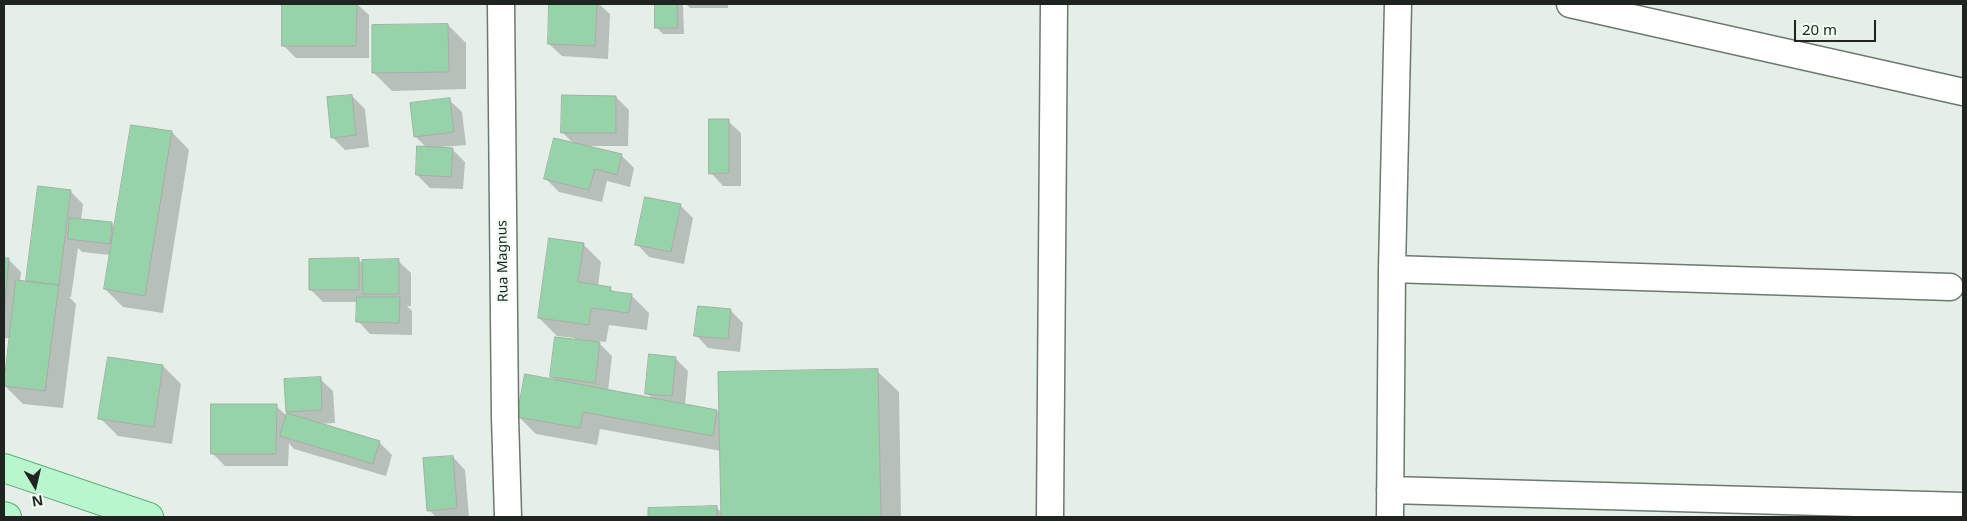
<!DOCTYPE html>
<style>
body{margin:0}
#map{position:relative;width:1967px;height:521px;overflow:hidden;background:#e4f0e7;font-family:"Noto Sans",sans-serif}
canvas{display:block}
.frame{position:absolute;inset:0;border:5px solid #1f2421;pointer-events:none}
.north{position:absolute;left:10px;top:461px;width:50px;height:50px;-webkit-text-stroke:4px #f1fef4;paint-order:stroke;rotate:171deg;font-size:14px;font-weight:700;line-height:20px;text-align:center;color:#1f2421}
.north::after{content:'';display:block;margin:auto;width:18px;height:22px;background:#1f2421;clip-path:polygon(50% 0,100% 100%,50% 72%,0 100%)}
.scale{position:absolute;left:1794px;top:20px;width:82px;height:22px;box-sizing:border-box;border:2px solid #1f2421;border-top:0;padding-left:6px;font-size:15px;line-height:18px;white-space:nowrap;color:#1f2421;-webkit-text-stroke:4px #f1fef4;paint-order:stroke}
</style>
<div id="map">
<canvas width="1967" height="521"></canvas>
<div class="frame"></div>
<div class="north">N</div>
<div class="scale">20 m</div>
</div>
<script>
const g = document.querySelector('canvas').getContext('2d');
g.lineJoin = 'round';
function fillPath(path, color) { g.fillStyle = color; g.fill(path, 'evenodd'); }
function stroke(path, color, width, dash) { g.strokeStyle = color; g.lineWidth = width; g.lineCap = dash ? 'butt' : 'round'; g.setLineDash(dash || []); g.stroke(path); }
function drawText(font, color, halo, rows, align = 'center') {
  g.font = font + ' "Noto Sans",sans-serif'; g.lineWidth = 4.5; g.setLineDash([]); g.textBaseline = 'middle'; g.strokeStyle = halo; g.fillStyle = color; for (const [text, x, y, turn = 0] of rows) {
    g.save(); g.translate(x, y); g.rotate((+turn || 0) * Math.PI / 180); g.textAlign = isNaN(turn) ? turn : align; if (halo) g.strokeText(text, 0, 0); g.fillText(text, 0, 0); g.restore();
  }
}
fillPath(new Path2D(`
 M283 4H357L369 15V58H296L283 45Z
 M551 4H599L610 14 608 59 562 56 549 44Z
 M656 4H681L683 6 684 34H663L656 27Z
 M686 4H728V8H690Z
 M448 25 466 43V89L392 91 374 73Z
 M352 96 365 109 369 147 345 150 332 137Z
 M616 97 629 110 628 146H585L622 156 634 168 630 187 607 181 602 202 559 192 546 179 574 144 563 133Z
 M449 100 462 112 466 145 441 147 452 149 465 162 463 189 430 188 417 175 427 148 415 136Z
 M728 121 741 133V186H723L711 173Z
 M172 132 189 150 163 313 123 307 105 289 110 255 82 252 78 248 71 297H69L76 304 63 408 23 404 5 386 10 338H4V259H8L21 272 20 281 27 282 39 187 70 191 83 204 81 220 112 223 115 227Z
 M680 205 693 218 684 264 649 257 637 244Z
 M583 244 601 262 598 286 610 288 615 293 631 295 649 313 647 330 609 325 606 342 597 341 612 356 608 391 653 399 647 393 675 358 688 371 685 405 717 411 720 414 877 371 899 392 901 517H649V509L716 507 722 513 721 451 600 429 597 445 536 434 518 416 556 381 551 377 575 338 557 336 539 318Z
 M359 260 364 265 398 261 411 273V306H407L412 311V335L370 334 358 321V302H323L310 289Z
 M730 310 743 323 740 352 708 348 696 335Z
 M163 366 181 384 172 444 118 436 100 418Z
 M320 379 333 391 335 423 319 424 379 442 392 455 386 476 294 449 289 443 288 466H225L212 453 276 406 287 416V412Z
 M453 457 465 470 469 517H436L429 510Z`), '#0003');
const building = new Path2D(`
 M282 4H357L356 46H282Z
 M549 4H597L595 46 548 44Z
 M655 4H677L678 28H655Z
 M448 24 449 72 372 73V25Z
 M352 95 356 135 331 138 327 97Z
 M562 95 616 96V133H561Z
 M450 98 454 132 414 137 410 103Z
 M709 119H729V173L709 174Z
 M131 125 172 131 145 296 104 289Z
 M554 138 622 154 617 175 595 169 589 190 544 179Z
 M417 146 453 148 451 177 416 175Z
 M38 186 71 190 59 285 26 281Z
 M645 197 681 204 671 252 635 245Z
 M70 218 112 222 110 244 68 239Z
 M549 238 584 243 578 282 611 287 610 291 632 294 629 313 591 308 589 325 538 318Z
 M4 258H9L4 317Z
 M359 258V290H309V259Z
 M399 259V294H363L362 260Z
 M16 280 59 285 45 391 4 386Z
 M357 297H400L399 323 356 322Z
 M698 306 731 309 728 339 694 336Z
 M555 337 600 342 595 383 550 377Z
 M649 354 676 357 672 396 645 394Z
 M108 357 163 365 154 427 98 419Z
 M878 369 881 517H721L718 372Z
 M525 374 717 410 713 436 583 412 580 428 517 417Z
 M321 377 322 410 286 412 284 379Z
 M211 404H277L276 454H211Z
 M287 413 380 441 373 464 280 436Z
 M453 456 457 508 427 511 423 458Z
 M717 506V517H648V508Z`);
fillPath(building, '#96d3a9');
stroke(building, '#a3afa6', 1);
const minor = new Path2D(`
 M501 4 505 417 508 517
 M1570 4 1963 92
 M1392 269 1950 287
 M1390 490 1963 506
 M1050 517 1054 4
 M1390 517 1392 269 1398 4`);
const primary = new Path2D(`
 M4 468 149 517
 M4 516 7 517`);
stroke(minor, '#6d7870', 29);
stroke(primary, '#64a97c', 30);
stroke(minor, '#fff', 26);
stroke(primary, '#b8f6ce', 28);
drawText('14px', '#1f2421', '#f1fef4', [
 ["Rua Magnus",503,261,-91]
]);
</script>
